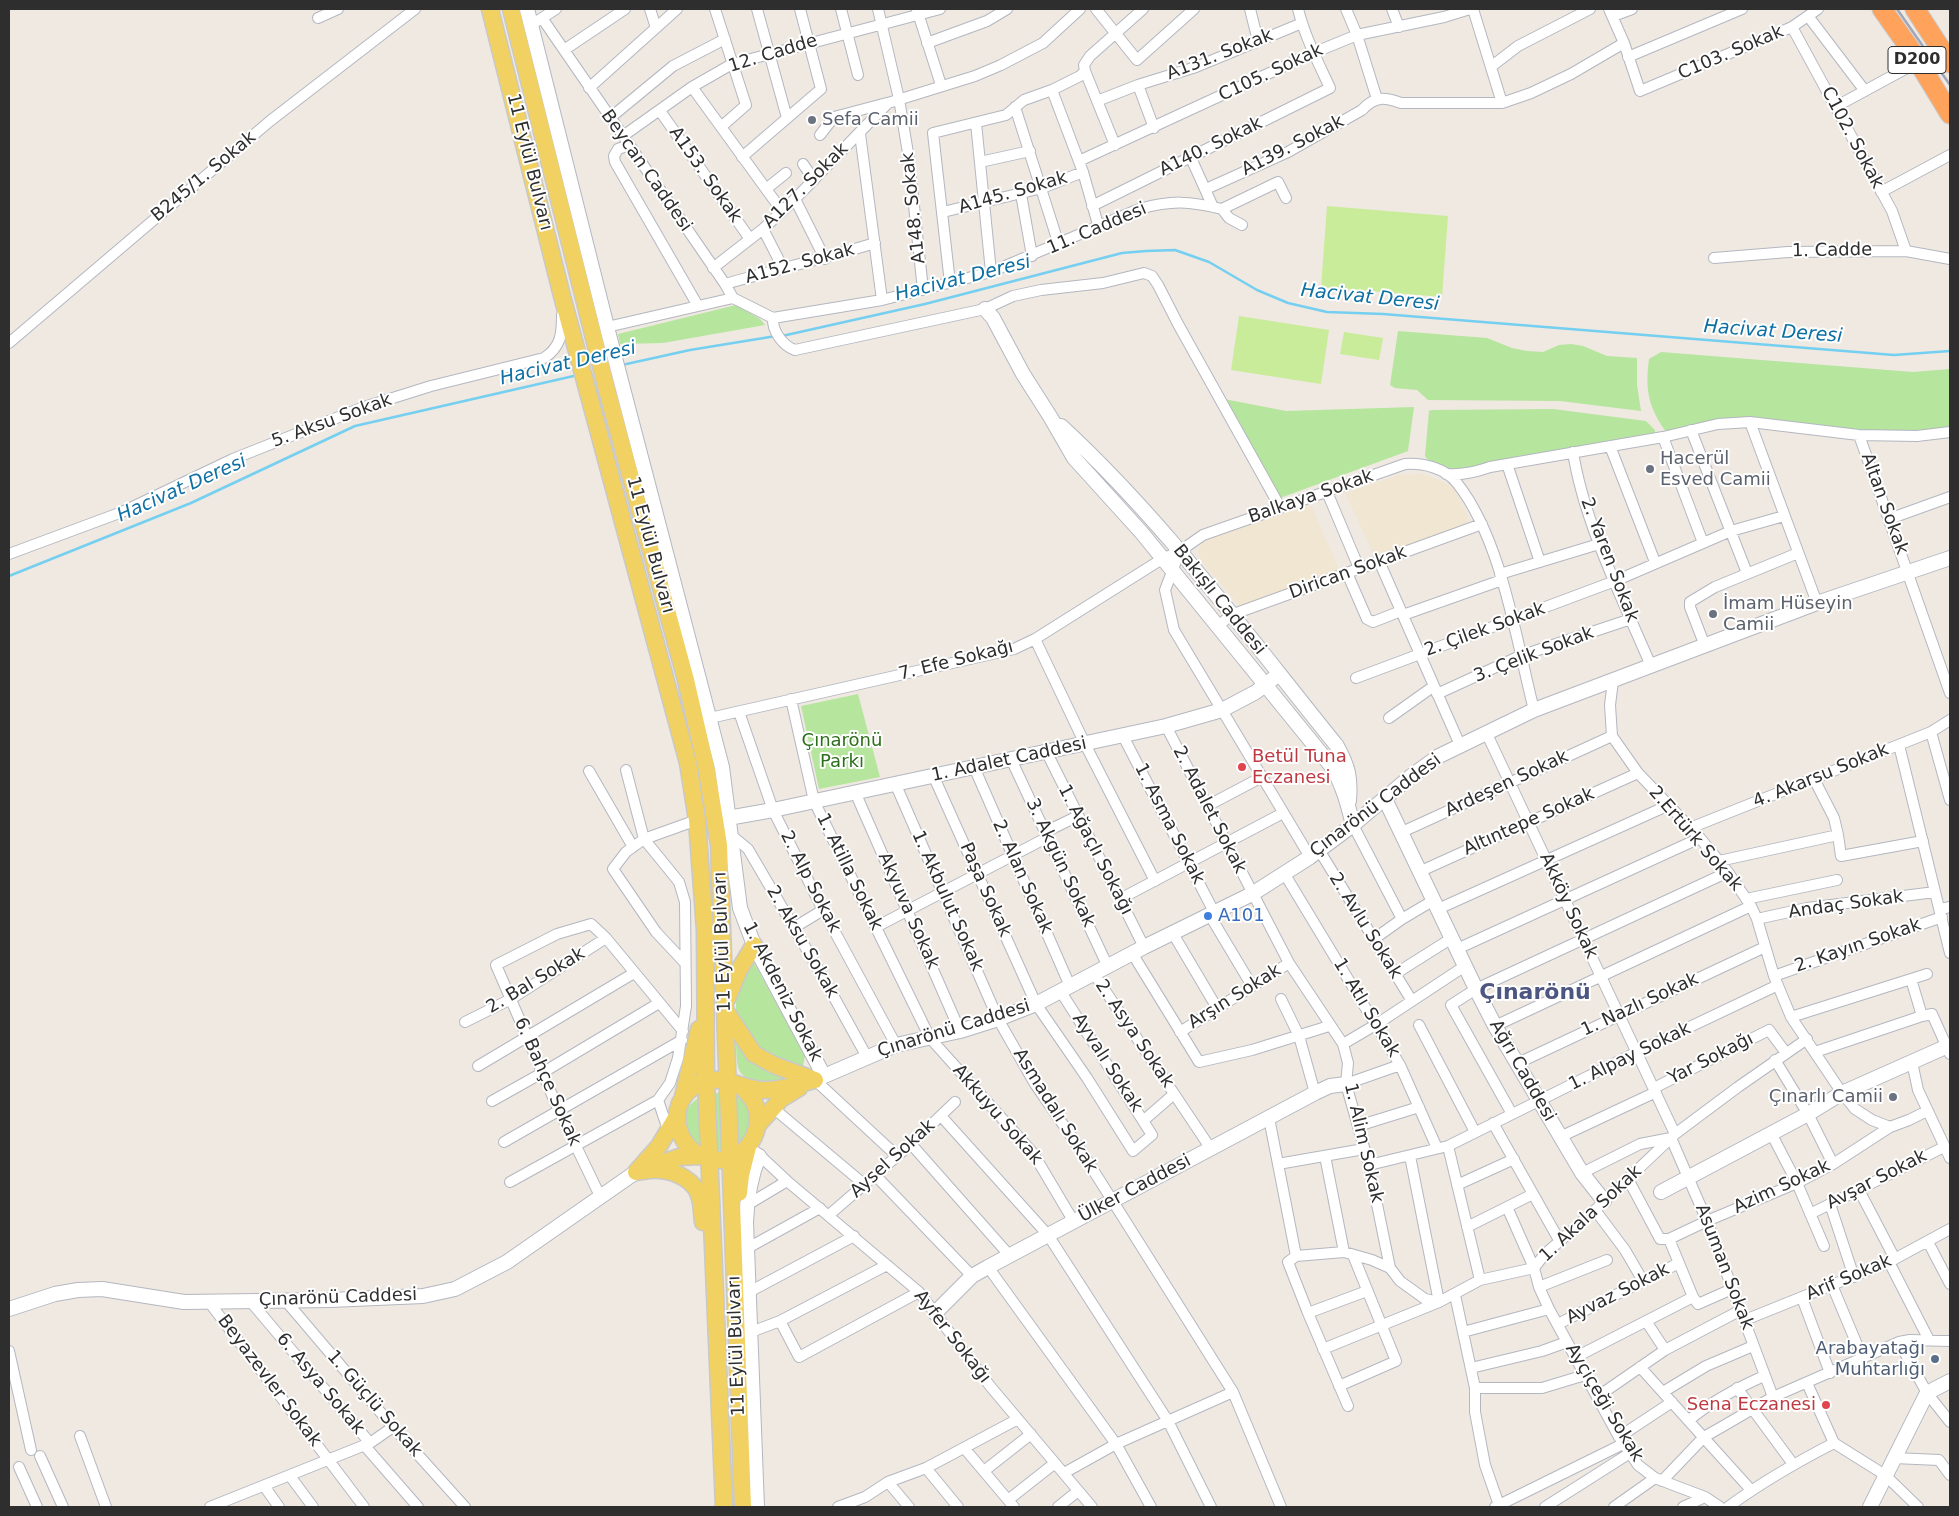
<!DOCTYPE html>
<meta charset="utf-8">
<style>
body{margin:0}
#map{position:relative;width:1959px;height:1516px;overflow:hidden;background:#efe9e1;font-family:"DejaVu Sans",sans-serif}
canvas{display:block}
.frame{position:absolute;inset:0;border:10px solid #2e2e2e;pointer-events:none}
</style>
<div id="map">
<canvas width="1959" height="1516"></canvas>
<div class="frame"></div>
</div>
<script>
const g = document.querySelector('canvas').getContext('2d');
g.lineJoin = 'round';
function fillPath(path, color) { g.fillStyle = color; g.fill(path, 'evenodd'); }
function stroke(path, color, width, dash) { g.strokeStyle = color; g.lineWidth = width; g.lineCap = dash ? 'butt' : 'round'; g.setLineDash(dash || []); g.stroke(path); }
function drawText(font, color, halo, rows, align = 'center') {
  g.font = font + ' "DejaVu Sans",sans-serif'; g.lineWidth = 4; g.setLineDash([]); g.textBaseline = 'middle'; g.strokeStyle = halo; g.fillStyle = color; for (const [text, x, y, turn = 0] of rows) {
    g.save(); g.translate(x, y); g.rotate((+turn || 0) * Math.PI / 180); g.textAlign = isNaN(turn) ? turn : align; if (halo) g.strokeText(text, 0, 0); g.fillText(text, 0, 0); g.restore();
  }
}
fillPath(new Path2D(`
 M1424 474 1453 486 1468 517 1466 526 1375 557 1345 493 1399 475Z
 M1308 505 1312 507 1338 568 1335 573 1243 606 1239 605 1201 561 1198 551 1202 542 1206 539Z`), '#f0e6d1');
fillPath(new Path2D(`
 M736 305 760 319 765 325 663 343 620 344 618 334Z
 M1398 331 1487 338 1512 348 1527 351 1543 352 1559 345 1571 344 1583 346 1607 356 1637 358V385L1641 411 1560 401 1428 400 1417 390 1395 388 1390 385Z
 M1661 352 1913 372 1950 369V427L1915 431H1857L1756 419 1667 433C1648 407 1645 390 1649 359Z
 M1224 399 1286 411 1414 407 1408 451 1280 498Z
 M1553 409 1646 421 1655 430V434L1460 471 1452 470 1427 459 1425 456 1429 411 1432 410Z
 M858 694 880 777 819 789 801 706Z
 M751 957 805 1056 803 1066 792 1067 760 1054 736 1015V995Z
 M736 1043C750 1062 766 1072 788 1079L765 1086C736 1075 737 1073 736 1043Z
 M722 1091 724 1148 717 1151 715 1094Z
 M736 1093 746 1097 753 1116 747 1136 738 1143Z
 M700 1097 703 1152C688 1132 672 1114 700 1097Z`), '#b6e59e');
fillPath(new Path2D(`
 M1327 206 1448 216 1442 297 1321 287Z
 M1239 316 1329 330 1321 384 1231 370Z
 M1344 332 1383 338 1379 360 1340 354Z`), '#c9ec9a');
stroke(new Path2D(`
 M782 336 925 304 1122 253 1146 251 1175 250 1209 262 1257 290 1288 303 1327 312 1383 314 1894 355 1950 351
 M622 365 690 350 776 336
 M9 576 191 503 355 426 578 375`), '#75cff0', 2.5);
const street = new Path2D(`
 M650 9 656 28
 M715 9 746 105 721 127
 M757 9 787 118
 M841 9 858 75
 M878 9 899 99 909 159 923 290
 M1096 9 1137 60 1194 9
 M1250 9 1258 41
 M1346 9 1357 35 1377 99
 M1392 9 1399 27
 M1473 9 1502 103
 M1609 9 1624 43 1640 91 1792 27 1818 9
 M917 10 941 85
 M1613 16 1632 9
 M1808 16 1865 91
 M318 18 338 9
 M542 18 556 9
 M531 25 542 18 725 284 733 298 773 318
 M1792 27 1892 211 1906 251
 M927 43 987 21 1007 9
 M564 50 625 9
 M1628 57 1742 9
 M1492 66 1518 46 1590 9
 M1085 71 1115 145
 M1138 85 1154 128
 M692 87 782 211
 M589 88 677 9
 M1052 90 1083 172 1099 228
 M1097 101 1138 85 1196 67 1302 23
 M1015 107 1059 245
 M1835 107 1918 62
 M660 111 750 239
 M610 118 673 66 725 39
 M976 123 991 272
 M860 134 882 300
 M820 135 834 117 887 103
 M623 136 692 87 732 64 940 9
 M629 145 618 149 614 156 615 162 698 306
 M742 157 821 89 800 9
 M1191 158 1213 207
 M1079 161 1313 53 1357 35 1444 17 1470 9
 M980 162 1030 151
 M803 164 814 180
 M766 189 786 173
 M1206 189 1288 152 1362 110C1375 96 1384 97 1401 103H1502L1531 93 1571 74 1624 43
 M1881 192 1950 155
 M1021 194 1032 256
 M795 199 825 259
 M1092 206 1330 88C1318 62 1305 37 1298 9
 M1222 209 1278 182 1286 198
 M943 212 1042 188 1083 172
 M763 229 783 268
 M1714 258 1788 252 1906 251 1950 259
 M713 268 763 229 795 199 888 103 975 76 1001 65 1043 43 1080 9
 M950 283 933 133 1006 115 1024 100 1052 90 1080 76 1085 71 1084 65 1090 56 1143 9
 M725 284C775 270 826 258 875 243
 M773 318C772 331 783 346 795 350L985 309 1013 296 1041 290 1103 283 1144 273 1152 276 1158 285 1178 324 1280 507
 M773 318 882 300 991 272 1139 209C1172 200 1189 201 1222 209L1229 218 1242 225
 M607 327 733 298
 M9 343 270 121 415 9
 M1750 422 1817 603
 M1691 430 1747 573
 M1859 435 1950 693
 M1663 437 1703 543
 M1610 446 1655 562
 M1573 452C1584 523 1623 600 1651 666
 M1507 464 1540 562
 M1446 474C1463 475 1475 472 1490 467L1663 437 1718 424 1750 422 1859 435 1917 436 1950 432
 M1327 492 1359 568
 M1889 519 1950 497
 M1180 551 1165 590 1174 630 1310 857
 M9 554 122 512 233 459 364 407 431 386 544 358C561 347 562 334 562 315
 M1379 561 1460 745
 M1347 573 1367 619 1373 622 1401 611
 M1500 574 1599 544
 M1403 615 1502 580
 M1217 627 1231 615 1482 524
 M1035 639 1085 744 1155 881
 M1705 646 1690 607V602L1715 587 1798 553
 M1356 678 1615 581 1731 531 1784 516
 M1613 681 1610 705 1612 736 1638 773 1700 838 1728 872 1751 906 1757 919 1774 976 1791 1017 1842 1093 1855 1109 1872 1120 1890 1127 1909 1120 1927 1111
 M1437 694 1520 656 1631 619
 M791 699 814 801 930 1038 1033 1153 1074 1222
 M739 712 773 810 823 910 896 1045
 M710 718 1014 649 1035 639 1162 559 1180 551 1203 535 1405 464C1424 463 1445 468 1457 483 1502 540 1516 640 1534 710
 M1389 718 1434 686
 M1166 726 1289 963 1343 1044 1348 1063 1346 1084 1369 1165 1390 1268
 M1486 732 1675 1134
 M1931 732 1950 800
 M1123 736 1214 912
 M1899 745 1950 953
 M1047 753 1144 947
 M1011 759 1108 967
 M974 767 1070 986
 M589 771 633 847
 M933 775 1036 1004 1087 1078 1133 1151 1152 1135 1061 992
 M1814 779 1834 818 1838 835
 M895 783 998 1019 1035 1084 1078 1146 1233 1392 1281 1507
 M855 792 960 1031
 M1207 806 1262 777
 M1353 825 1402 919
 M1690 828 1931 732 1950 720
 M1045 832 1078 816
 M1402 832 1612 736
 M730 834 748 849 824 979 867 1057
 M1319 850 1412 1001
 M1719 861 1838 835 1841 856 1923 841
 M1421 871 1638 773
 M1284 873 1400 1065 1437 1148
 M1120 899 1283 813
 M1746 899 1837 880
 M1438 909 1669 805
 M1940 909 1950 907
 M1209 914 1252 986
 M1757 919 1807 908 1935 892
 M795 927 823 910
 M876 927 1048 837
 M1172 932 1217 1008
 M1374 939 1402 919 1434 900
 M1457 949 1700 838
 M1132 953 1199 1062 1252 1050 1329 1026
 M685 963 656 932 613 869 626 852 644 839 697 820
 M1094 974 1211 1149
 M1395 974 1452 938
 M1774 976 1942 917
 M1911 979 1922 1016 1932 1014 1950 1054
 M1281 999 1299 1036 1315 1093
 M1791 1017 1927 974
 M465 1022 511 999 606 938
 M1419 1025 1475 1132
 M1495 1026 1751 906
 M1180 1032 1289 963
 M1343 1044 1377 1024 1465 966
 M1815 1052 1922 1016
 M1775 1060 1808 1114 1833 1164
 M1912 1062 1918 1090 1950 1158
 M1516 1064 1765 947
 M478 1066 634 973
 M815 1080 897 1156
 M1346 1084 1400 1065
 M1654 1088 1769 1030 1786 1053
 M658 1100 668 1130
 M492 1101 542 1073 659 1003
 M772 1107 865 1185
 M1512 1114 1451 1005 1476 989 1728 872
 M941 1116 1048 1235 1168 1421 1211 1507
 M1269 1118 1296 1256
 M1143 1121 1174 1094
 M1493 1123 1559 1240
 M1358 1126 1419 1107
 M1771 1133 1797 1183 1824 1246
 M1560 1137 1656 1092
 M504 1142 682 1040
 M911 1144 1010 1256
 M1448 1146 1480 1280
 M756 1152 787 1181 919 1292 990 1386 1092 1507
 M1325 1156 1344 1252
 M1278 1164 1364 1149
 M1369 1165 1448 1146 1637 1052 1778 985
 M1582 1173 1640 1144 1671 1138 1707 1221 1773 1397
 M875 1175 972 1276
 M1628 1179 1660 1239H1669L1693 1297 1698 1304 1732 1289
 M510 1182 658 1100 670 1083 678 1058 686 1006 685 902 679 882 644 839 626 770
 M1457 1185 1514 1159
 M1859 1190 1895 1259
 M601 1198 559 1111 496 965 557 934 591 924 606 938 683 1031
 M1830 1204 1854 1277
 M747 1205 787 1181
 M1507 1207 1534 1268 1539 1287 1549 1309 1619 1437 1638 1465 1655 1478 1705 1497 1720 1507
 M1595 1210 1625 1250 1643 1281
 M1810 1214 1944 1147
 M829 1215 911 1144 955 1102
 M1467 1227 1533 1194
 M1669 1239 1707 1221 1797 1183 1833 1164 1890 1127
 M1928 1242 1950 1284
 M746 1249 820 1208
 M1296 1256 1344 1252 1372 1260 1390 1268 1400 1281 1425 1299 1439 1302 1480 1280 1534 1268 1544 1255 1595 1210 1675 1134 1738 1087 1807 1039
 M1296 1256 1288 1262 1308 1313 1348 1406
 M1889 1262 1929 1340
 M988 1267 1116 1444 1151 1507
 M1832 1285 1863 1359
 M1539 1287 1607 1260
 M743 1291 749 1292 854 1236
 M1455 1295 1475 1388V1412L1485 1465 1499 1505
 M1802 1298 1830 1373
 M285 1300 393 1427 465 1507
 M209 1302 364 1507
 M251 1302 370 1443
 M1308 1313 1367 1291
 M1745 1320 1889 1262 1950 1229
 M780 1321 799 1357 919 1292
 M1646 1321 1665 1350
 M1558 1324 1679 1263
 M751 1332 780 1321 887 1265
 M1463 1332 1549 1309
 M1899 1342 1927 1393 1950 1422
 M1323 1349 1439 1302 1410 1156
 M9 1351 31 1450
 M1576 1357 1693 1297
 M1640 1367 1751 1490
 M1471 1368 1542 1351 1567 1342
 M1807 1383 1834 1443 1885 1475 1918 1507
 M1339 1386 1396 1361 1353 1255
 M1475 1388H1542L1585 1375
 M1737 1388 1793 1464
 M1663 1392 1706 1366 1753 1346
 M1597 1397 1665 1350 1741 1310
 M1689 1420C1712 1401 1737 1388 1764 1376
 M80 1436 106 1507
 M1619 1437 1672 1402
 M364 1445 418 1507
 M965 1449 1014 1507
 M40 1456 63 1507
 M1894 1458 1939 1460 1950 1475
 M19 1467 37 1507
 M926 1468 958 1507
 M984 1471 1031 1434
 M1064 1473 1116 1444 1233 1392
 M290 1476 313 1507
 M1662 1481 1704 1437 1725 1425 1773 1397 1899 1342 1910 1340 1950 1341
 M888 1482 909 1507
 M264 1486 279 1507
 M1008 1500 1055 1463
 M210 1507 370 1443 393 1427
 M838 1507 865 1497 888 1482 926 1468 1018 1419
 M1058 1507 1078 1491
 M1495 1507 1623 1444
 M1545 1507 1630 1453
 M1614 1507 1655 1478
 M1683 1507 1705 1497
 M1728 1507C1762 1482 1797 1462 1834 1443`);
const secondary = new Path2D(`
 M527 9 609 335 722 767 740 908 754 945 824 1076
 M985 309 993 318 1023 374 1051 418 1074 458 1142 533 1332 767C1343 785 1348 805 1353 825
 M1061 426C1165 522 1248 636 1337 746 1348 766 1351 777 1349 801
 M1385 799 1476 989 1495 1026 1582 1173 1604 1201
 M728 818 773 810 1166 726 1222 710 1256 692 1279 674
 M815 1080 896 1045 960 1031 998 1019 1036 1004 1144 947 1252 894 1310 857 1353 825 1410 777 1439 756 1534 710 1817 603 1950 558
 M1661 1192 1808 1114 1842 1093 1950 1045
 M9 1309 55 1294 78 1290 102 1289 184 1302 330 1300 423 1296 455 1289 507 1262 636 1172
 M935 1313 972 1276 988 1267 1315 1093 1330 1086 1346 1084
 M757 1507 746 1222C747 1198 750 1178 759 1156
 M1870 1507 1927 1393 1950 1381`);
const primary = new Path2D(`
 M490 9 562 296 688 763 697 820 705 930 706 1080 724 1507
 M511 9 607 390 686 680 707 771 719 845 743 1507
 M727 999 739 970 754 945
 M727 1013 754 1054 774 1065 815 1080
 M739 1085C745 1090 750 1095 754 1102 765 1125 751 1154 727 1159 686 1168 658 1113 693 1087 716 1070 738 1088 762 1090 780 1091 798 1084 815 1080
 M683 1097 699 1029
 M757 1126 781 1099 799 1088
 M650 1167 679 1157 699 1156
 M636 1172C644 1171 653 1169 660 1170 676 1171 696 1181 700 1198 702 1206 702 1214 703 1222
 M636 1172 659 1146 677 1116
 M739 1193 741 1175 748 1147`);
const highway = new Path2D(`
 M1882 9 1911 50 1950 114
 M1915 9 1950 63`);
stroke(street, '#b4b7c1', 12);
stroke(secondary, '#b4b7c1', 16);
stroke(primary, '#c9c9c9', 19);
stroke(highway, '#c9c9c9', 21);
stroke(street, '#fff', 10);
stroke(secondary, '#fff', 14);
stroke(primary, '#f2d163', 16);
stroke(highway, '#ffa35c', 19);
stroke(new Path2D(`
 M1897 9 1950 85`), '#a3a6b8', 2.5);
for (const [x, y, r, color] of [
 [812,120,5,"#6b7280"],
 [1650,469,5,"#6b7280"],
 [1713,614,5,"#6b7280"],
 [1242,767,5,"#e0444e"],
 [1208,916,5,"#3f7fe0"],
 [1893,1097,5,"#6b7280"],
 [1935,1359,5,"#5c6f8a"],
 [1826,1405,5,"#e0444e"]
]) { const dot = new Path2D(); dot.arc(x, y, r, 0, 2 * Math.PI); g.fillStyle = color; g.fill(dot); stroke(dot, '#fff', 2); }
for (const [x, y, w] of [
 [1917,60,58]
]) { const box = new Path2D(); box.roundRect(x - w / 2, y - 13.5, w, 27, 4); g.fillStyle = '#fff'; g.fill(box); stroke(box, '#2e2e2e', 1); }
drawText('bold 16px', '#2e2e2e', null, [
 ["D200",1917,60]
]);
drawText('18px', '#2e2e2e', '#fff', [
 ["C103. Sokak",1731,53,-23],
 ["12. Cadde",773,54,-17],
 ["A131. Sokak",1220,55,-21],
 ["C105. Sokak",1271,73,-25],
 ["C102. Sokak",1852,138,62],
 ["A139. Sokak",1293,146,-27],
 ["A140. Sokak",1211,147,-26],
 ["11 Eylül Bulvarı",529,162,76],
 ["Beycan Caddesi",646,171,55],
 ["A153. Sokak",705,175,55],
 ["B245/1. Sokak",204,177,-40],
 ["A127. Sokak",806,186,-45],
 ["A145. Sokak",1013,193,-16],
 ["A148. Sokak",914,208,-96],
 ["11. Caddesi",1097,229,-23],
 ["1. Cadde",1832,251,-1],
 ["A152. Sokak",800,264,-15],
 ["5. Aksu Sokak",332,421,-20],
 ["Balkaya Sokak",1311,497,-19],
 ["Altan Sokak",1884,504,70],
 ["11 Eylül Bulvarı",650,545,75],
 ["2. Yaren Sokak",1609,560,69],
 ["Dirican Sokak",1348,573,-20],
 ["Bakışlı Caddesi",1219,600,51],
 ["2. Çilek Sokak",1485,630,-20],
 ["3. Çelik Sokak",1534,655,-21],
 ["7. Efe Sokağı",956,661,-14],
 ["1. Adalet Caddesi",1009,760,-12],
 ["4. Akarsu Sokak",1821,776,-22],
 ["Ardeşen Sokak",1507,784,-25],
 ["Çınarönü Caddesi",1376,806,-37],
 ["2. Adalet Sokak",1209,810,63],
 ["Altıntepe Sokak",1529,822,-24],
 ["1. Asma Sokak",1169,824,63],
 ["2.Ertürk Sokak",1695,839,49],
 ["1. Ağaçlı Sokağı",1095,850,63],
 ["3. Akgün Sokak",1060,863,65],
 ["1. Atilla Sokak",849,872,64],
 ["2. Alan Sokak",1022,877,66],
 ["2. Alp Sokak",810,882,63],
 ["Paşa Sokak",985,890,66],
 ["1. Akbulut Sokak",947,901,66],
 ["Andaç Sokak",1846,905,-8],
 ["Akköy Sokak",1568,906,65],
 ["Akyuva Sokak",908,911,66],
 ["2. Avlu Sokak",1365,926,58],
 ["11 Eylül Bulvarı",723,942,-92],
 ["2. Aksu Sokak",802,942,60],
 ["2. Kayın Sokak",1858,946,-19],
 ["2. Bal Sokak",536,981,-31],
 ["1. Akdeniz Sokak",782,992,63],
 ["Arşın Sokak",1235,997,-32],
 ["1. Nazlı Sokak",1640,1005,-25],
 ["1. Atlı Sokak",1366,1008,59],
 ["Çınarönü Caddesi",954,1029,-17],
 ["2. Asya Sokak",1134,1034,56],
 ["1. Alpay Sokak",1630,1057,-26],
 ["Yar Sokağı",1711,1059,-27],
 ["Ayvalı Sokak",1107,1063,57],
 ["Ağrı Caddesi",1522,1071,60],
 ["6. Bahçe Sokak",547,1082,66],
 ["Asmadalı Sokak",1055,1111,58],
 ["Akkuyu Sokak",997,1115,49],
 ["1. Alim Sokak",1363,1143,77],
 ["Aysel Sokak",893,1159,-42],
 ["Avşar Sokak",1877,1180,-27],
 ["Azim Sokak",1782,1187,-25],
 ["Ülker Caddesi",1135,1189,-28],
 ["1. Akala Sokak",1591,1214,-43],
 ["Asuman Sokak",1724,1267,69],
 ["Arif Sokak",1849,1278,-23],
 ["Ayvaz Sokak",1618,1294,-27],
 ["Çınarönü Caddesi",338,1298,-2],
 ["Ayfer Sokağı",952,1337,52],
 ["11 Eylül Bulvarı",737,1346,-92],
 ["Beyazevler Sokak",269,1381,53],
 ["6. Asya Sokak",320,1384,50],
 ["Ayçiçeği Sokak",1604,1403,59],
 ["1. Güçlü Sokak",374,1404,49]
]);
drawText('18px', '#5b616d', '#fff', [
 ["Sefa Camii",822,120],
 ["Hacerül",1660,459],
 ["Esved Camii",1660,480],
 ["İmam Hüseyin",1723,604],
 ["Camii",1723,625],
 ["Çınarlı Camii",1883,1097,"right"]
], 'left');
drawText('18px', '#2c6e1b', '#fff', [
 ["Çınarönü",842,741],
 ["Parkı",842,762]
]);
drawText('18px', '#be3a42', '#fff', [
 ["Betül Tuna",1252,757],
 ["Eczanesi",1252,778],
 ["Sena Eczanesi",1816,1405,"right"]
], 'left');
drawText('18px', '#366cbe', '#fff', [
 ["A101",1218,916]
], 'left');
drawText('18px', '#4e5e75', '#fff', [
 ["Arabayatağı",1925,1349],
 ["Muhtarlığı",1925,1370]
], 'right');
drawText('italic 19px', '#0d6fa3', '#fff', [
 ["Hacivat Deresi",963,279,-14],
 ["Hacivat Deresi",1370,298,6],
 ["Hacivat Deresi",1773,332,4],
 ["Hacivat Deresi",568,364,-13],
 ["Hacivat Deresi",182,489,-24]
]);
drawText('bold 22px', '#4d5680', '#fff', [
 ["Çınarönü",1535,993]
]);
</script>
